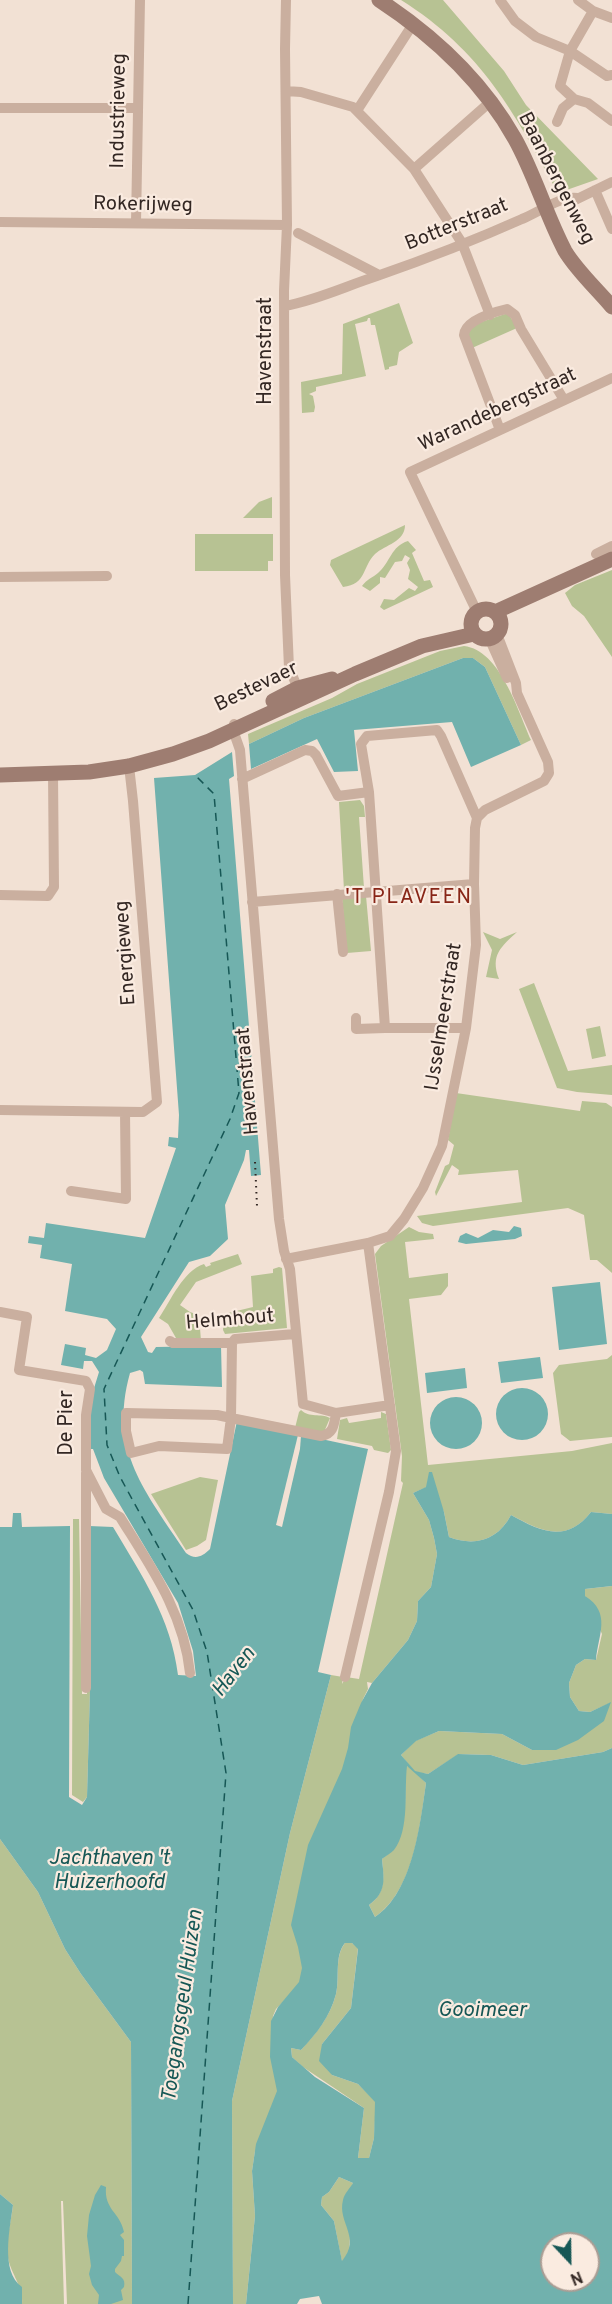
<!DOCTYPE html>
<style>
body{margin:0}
#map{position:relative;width:612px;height:2304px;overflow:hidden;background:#f2e1d4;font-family:Overpass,sans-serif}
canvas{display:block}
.north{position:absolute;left:540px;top:2232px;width:60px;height:60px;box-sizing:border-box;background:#faebe0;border:2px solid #aa9d94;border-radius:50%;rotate:158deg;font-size:16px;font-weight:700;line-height:24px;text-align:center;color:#332723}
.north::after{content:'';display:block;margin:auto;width:21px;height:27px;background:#165755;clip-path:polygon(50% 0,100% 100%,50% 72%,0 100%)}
</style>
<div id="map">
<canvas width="612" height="2304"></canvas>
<div class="north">N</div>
</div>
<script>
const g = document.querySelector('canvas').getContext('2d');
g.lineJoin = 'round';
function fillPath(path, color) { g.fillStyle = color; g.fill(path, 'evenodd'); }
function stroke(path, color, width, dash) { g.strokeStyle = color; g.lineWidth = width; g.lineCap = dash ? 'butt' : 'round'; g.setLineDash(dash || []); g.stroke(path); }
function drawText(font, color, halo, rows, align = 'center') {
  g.font = font + ' Overpass,sans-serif'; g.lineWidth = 4.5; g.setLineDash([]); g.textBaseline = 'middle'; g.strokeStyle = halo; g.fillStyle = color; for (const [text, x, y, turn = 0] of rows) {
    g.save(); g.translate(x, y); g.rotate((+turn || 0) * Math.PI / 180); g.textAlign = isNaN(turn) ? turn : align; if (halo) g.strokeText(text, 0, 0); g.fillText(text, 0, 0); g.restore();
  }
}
fillPath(new Path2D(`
 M401 0H443L504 71 526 105 598 179 558 193C514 112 482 51 401 0Z
 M399 303 413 343 399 352 397 365 389 367V369L385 370 375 325H371L370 318H368L367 321 355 324 366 376 316 387V391L309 394 313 396 315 407 314 412 302 413 301 382 342 374 343 324Z
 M508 313 517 328 472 348 466 332 469 326Z
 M272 497V518H243L259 502Z
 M405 525C405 542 385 545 375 554 362 567 367 584 343 587L330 565 331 560Z
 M195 534H273V561H268V571H195Z
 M408 541 416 550 412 553 424 581 430 580 433 587 384 610 380 607 384 599 394 600 409 588 415 591 418 587 408 579 410 570 407 563 410 558 405 555 402 561 395 562 385 578 380 577V583L370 591 362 586C367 579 372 578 378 573 390 563 391 546 408 541Z
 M612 570V657L584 616 572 606 565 593 575 585Z
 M464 646C500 650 518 711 531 740L521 745 485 667 473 658H463L304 718 249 744 248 734 332 698 357 684 440 651Z
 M360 800 364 806 365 817H359L364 888 344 890 339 802Z
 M366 896 371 951 347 953 342 898Z
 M483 932 500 939 517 932C501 947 490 955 499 979L486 977 492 950Z
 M534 983 568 1071 612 1065V1095L577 1092 557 1088 519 989Z
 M600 1026 606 1056 592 1059 586 1029Z
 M456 1093 580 1111 582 1101 606 1103 612 1107V1276V1273L597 1260H590L584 1215 568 1208 433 1226 422 1223 417 1216 522 1202 518 1170 458 1175 459 1170 452 1165 436 1196 435 1192 445 1166 449 1164 454 1145 448 1140Z
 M409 1227 419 1232 433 1234 434 1239 405 1242 409 1278 448 1273V1286L441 1295 409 1299 428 1465 572 1451 612 1443V1514L591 1512C566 1544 541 1531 511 1515 498 1540 475 1547 449 1537L444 1512 428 1480 427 1487 413 1493 429 1520 434 1538 437 1554 431 1587 418 1601 417 1621 408 1640 372 1683 367 1682 368 1689 363 1699 305 1979 276 2009 273 2016 272 2028 279 2088 264 2139 255 2151 252 2171 255 2216 246 2304H233L232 2101 290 1833 331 1675 343 1677 342 1684 346 1677 359 1679 403 1483 401 1481 402 1456 375 1254 381 1246Z
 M238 1254 242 1264 196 1282 180 1305 190 1312 199 1315 201 1341 176 1338 168 1324 159 1318C171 1300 183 1271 204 1264L206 1267 211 1265 210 1263Z
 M279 1267 282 1268 287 1328 225 1334 223 1330 224 1314 253 1307 251 1276 273 1273V1269Z
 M612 1355V1437L570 1441 561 1434 553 1373 559 1365 607 1359Z
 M301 1410C309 1418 321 1413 330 1418L324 1432 295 1428 299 1412Z
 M381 1412 386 1414 391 1450 388 1453 374 1450 372 1446 337 1439 340 1420 347 1418 349 1423 381 1418Z
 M200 1477 218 1480 206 1540 197 1546 186 1550 151 1494Z
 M73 1519H79L82 1694H87V1690H90L87 1797 83 1802 72 1795Z
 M612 1586V1748L603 1752 523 1765 491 1755 459 1754 428 1774 415 1772 426 1783C420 1825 414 1890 375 1917L369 1905C386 1893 384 1878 382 1859L394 1849 405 1807 406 1765 413 1770 401 1755 415 1741 439 1731 502 1734 532 1750 610 1703 590 1712 579 1711 570 1697 569 1683 576 1665 585 1659 596 1660 602 1634 585 1596V1589Z
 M0 1839 38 1892 65 1949 81 1974 131 2042 132 2304H67L63 2201H61L64 2304H22C24 2288 11 2274 8 2258 5 2241 11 2223 13 2205L0 2194Z
 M345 1943H352L358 1948 351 2008 322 2044 332 2075 358 2084 376 2102 374 2138 369 2158H358L364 2108 303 2067 292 2057 291 2048 301 2050C317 2032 330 2017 336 1994 340 1978 334 1957 345 1943Z
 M339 2177 353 2183 343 2211 350 2236 349 2252 342 2262 334 2221 321 2205 322 2197 329 2192Z`), '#b7c293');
fillPath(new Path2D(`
 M463 658H473L485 667 521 745 471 767 452 722 354 730 358 771 334 772 317 739 251 769 249 744 304 718Z
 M232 752 234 776 229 779 261 1175 251 1176 249 1150H246L244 1160 225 1205 228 1239 210 1256 189 1262 141 1337 148 1352 152 1353 156 1347 221 1346 222 1387 145 1384 143 1372 140 1370 130 1373C108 1451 146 1492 186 1553 195 1560 202 1557 210 1549L237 1421 368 1449 318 1672 331 1675 290 1833 232 2101 233 2304H132L131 2042 81 1974 65 1949 38 1892 0 1839V1527H12L13 1513H21L22 1527 70 1526 69 1797 82 1805 87 1797 90 1690 89 1526 113 1527C142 1576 171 1618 178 1675L196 1676 193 1651 178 1603 104 1478 93 1449H89L91 1398 99 1372 92 1361H84L83 1369 61 1365 65 1344 86 1348 85 1355 96 1358 107 1350 116 1329 107 1319 65 1311 72 1264 40 1258 42 1245 28 1243 29 1236 44 1238 46 1223 145 1238 176 1148 168 1146 169 1137 178 1138 179 1115 154 778 195 775Z
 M514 1226 521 1228 522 1236 515 1239 466 1244 458 1242 460 1236 466 1233 478 1238 493 1230 509 1232Z
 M600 1282 607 1344 559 1350 552 1287Z
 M540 1357 543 1378 501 1383 498 1362Z
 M465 1368 467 1388 427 1393 425 1373Z
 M496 1414a26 26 0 1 1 52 0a26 26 0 1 1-52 0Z
 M430 1423a26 26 0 1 1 52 0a26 26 0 1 1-52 0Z
 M429 1472H432L444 1512 449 1537C475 1547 498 1540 511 1515 540 1531 566 1544 591 1512L612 1514V1586L585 1589V1596C612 1613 598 1635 596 1660L585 1659 576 1665 569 1683 570 1697 579 1711 590 1712 611 1702 604 1721 578 1740 556 1750H532L502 1734 439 1731 416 1741 401 1755 415 1771 428 1774 458 1754 491 1755 523 1765 603 1752 612 1748V2304H322L319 2296 300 2299 297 2304H246L255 2216 252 2171 256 2144 277 2091 270 2057 271 2021 278 2007 299 1982 302 1968 298 1947 291 1925 308 1845 342 1769 348 1748 351 1727 361 1703 372 1683 408 1640 417 1621 418 1601 431 1587 437 1554 434 1538 429 1520 413 1493 426 1487ZM407 1766 426 1783C420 1824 413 1892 375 1917L369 1905C387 1892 384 1879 382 1859 386 1856 391 1853 394 1850 410 1830 404 1789 407 1766ZM345 1943H352L358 1949 351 2008 322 2044 319 2061 332 2075 358 2084 375 2102 374 2138 369 2158H358L364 2108 315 2077 292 2057 291 2048 301 2050C317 2033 330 2017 336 1994 340 1978 334 1956 345 1943ZM339 2177 353 2183C350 2188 344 2194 343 2200 337 2223 362 2237 342 2261L334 2221 321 2205 322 2197 329 2192ZM552 2244H588V2280H552Z
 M101 2185 106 2187C104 2210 120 2212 124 2232L120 2235 124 2240V2256H122L121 2261 115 2269V2272C120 2277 126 2278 124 2287L121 2290 123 2300 111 2304H98L99 2295 92 2285 89 2274 91 2266 87 2236 89 2215 95 2195Z
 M0 2194 13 2205C10 2228 0 2272 22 2287V2304H0Z`), '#71b1ad');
fillPath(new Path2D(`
 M298 1435 301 1436 300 1449 282 1527 276 1525Z`), '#f2e1d4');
stroke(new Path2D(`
 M188 2304 226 1773 207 1652 193 1610 120 1477 107 1445 104 1389 230 1119 239 1093 214 794 195 775`), '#165755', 1.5, [8, 6]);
stroke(new Path2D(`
 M286 0 285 49 287 225 284 291 285 575 289 668 300 693
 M500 0 515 21 536 37 570 51 607 76 612 75
 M578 0 593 11 612 18
 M593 11 570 51 560 86 574 99 588 103 612 121
 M286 91 301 92 353 107 414 169 462 243 490 315
 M0 108H137
 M358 109 413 24
 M557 122 563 108 574 99
 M414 169 490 102
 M595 190 612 229
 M573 201 612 182
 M0 222 287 225
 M136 223 140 0
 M298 233 379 275
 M285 306C317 300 346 286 377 276 426 259 475 240 522 219 537 213 563 195 577 198
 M500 430 464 335C465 320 494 312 507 309L515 315 521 329 564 400
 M596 554 612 546
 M0 577 107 576
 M477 612 410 472 612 378
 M489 638 507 678
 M234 724 233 730 240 750 279 1219 284 1251 290 1269 303 1404 336 1413 390 1405
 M242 779 305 750 312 751 316 755 338 796 369 792
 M337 894 343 952
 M0 895 48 896 54 887 53 774
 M252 902 474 884
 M356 1018V1029L385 1028
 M466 1028H385L369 792 361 744 367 736 437 730 441 736 477 818
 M0 1110 143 1112 157 1102 133 801 129 766
 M71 1191 126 1199 125 1112
 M286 1259 368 1243 390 1236 404 1219 423 1188 442 1146 466 1028 476 945 474 884 475 828 477 818 485 810 544 781 549 773 548 762 517 693 516 683 497 634
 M0 1312 27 1317 19 1370 86 1381 90 1389 86 1415V1470L106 1509 120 1517C151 1567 184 1613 190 1673
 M170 1341 173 1343H232L235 1339 295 1334
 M232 1343 231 1418 321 1436C334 1434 334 1424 336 1413
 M126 1413 217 1415 231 1418 227 1449 159 1446 131 1453 126 1431Z
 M345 1677 389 1492 396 1451 368 1243
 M86 1688V1473`), '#caaf9f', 10);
stroke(new Path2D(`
 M379 0C434 36 483 82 515 139 535 175 546 215 565 251 577 271 597 289 612 307
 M471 624a15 15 0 1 1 30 0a15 15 0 1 1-30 0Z
 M495 612 612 559
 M273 701 298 688 332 679
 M0 775 89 772 129 766 173 754 209 741 355 674 422 646 474 634`), '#9e7d71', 15);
stroke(new Path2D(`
 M255 1162 257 1206`), '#332723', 2, [1.5, 4.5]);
drawText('20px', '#332723', '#faebe0', [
 ["Industrieweg",120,111,-89],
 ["Baanbergenweg",555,179,63],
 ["Rokerijweg",143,206,1],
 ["Botterstraat",457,226,-22],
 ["Havenstraat",267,351,-90],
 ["Warandebergstraat",498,411,-25],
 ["Bestevaer",257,688,-26],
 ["Energieweg",127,953,-94],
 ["IJsselmeerstraat",445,1017,-81],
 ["Havenstraat",249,1081,-95],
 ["Helmhout",230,1321,-5],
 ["De Pier",68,1423,-90]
]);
g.letterSpacing = '1.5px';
drawText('21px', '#882617', '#faebe0', [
 ["'T PLAVEEN",409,899]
]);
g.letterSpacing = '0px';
drawText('italic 21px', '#165755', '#faebe0', [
 ["Haven",235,1673,-52],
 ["Jachthaven 't",109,1860],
 ["Huizerhoofd",109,1884],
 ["Toegangsgeul Huizen",184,2006,-82],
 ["Gooimeer",482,2012]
]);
</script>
